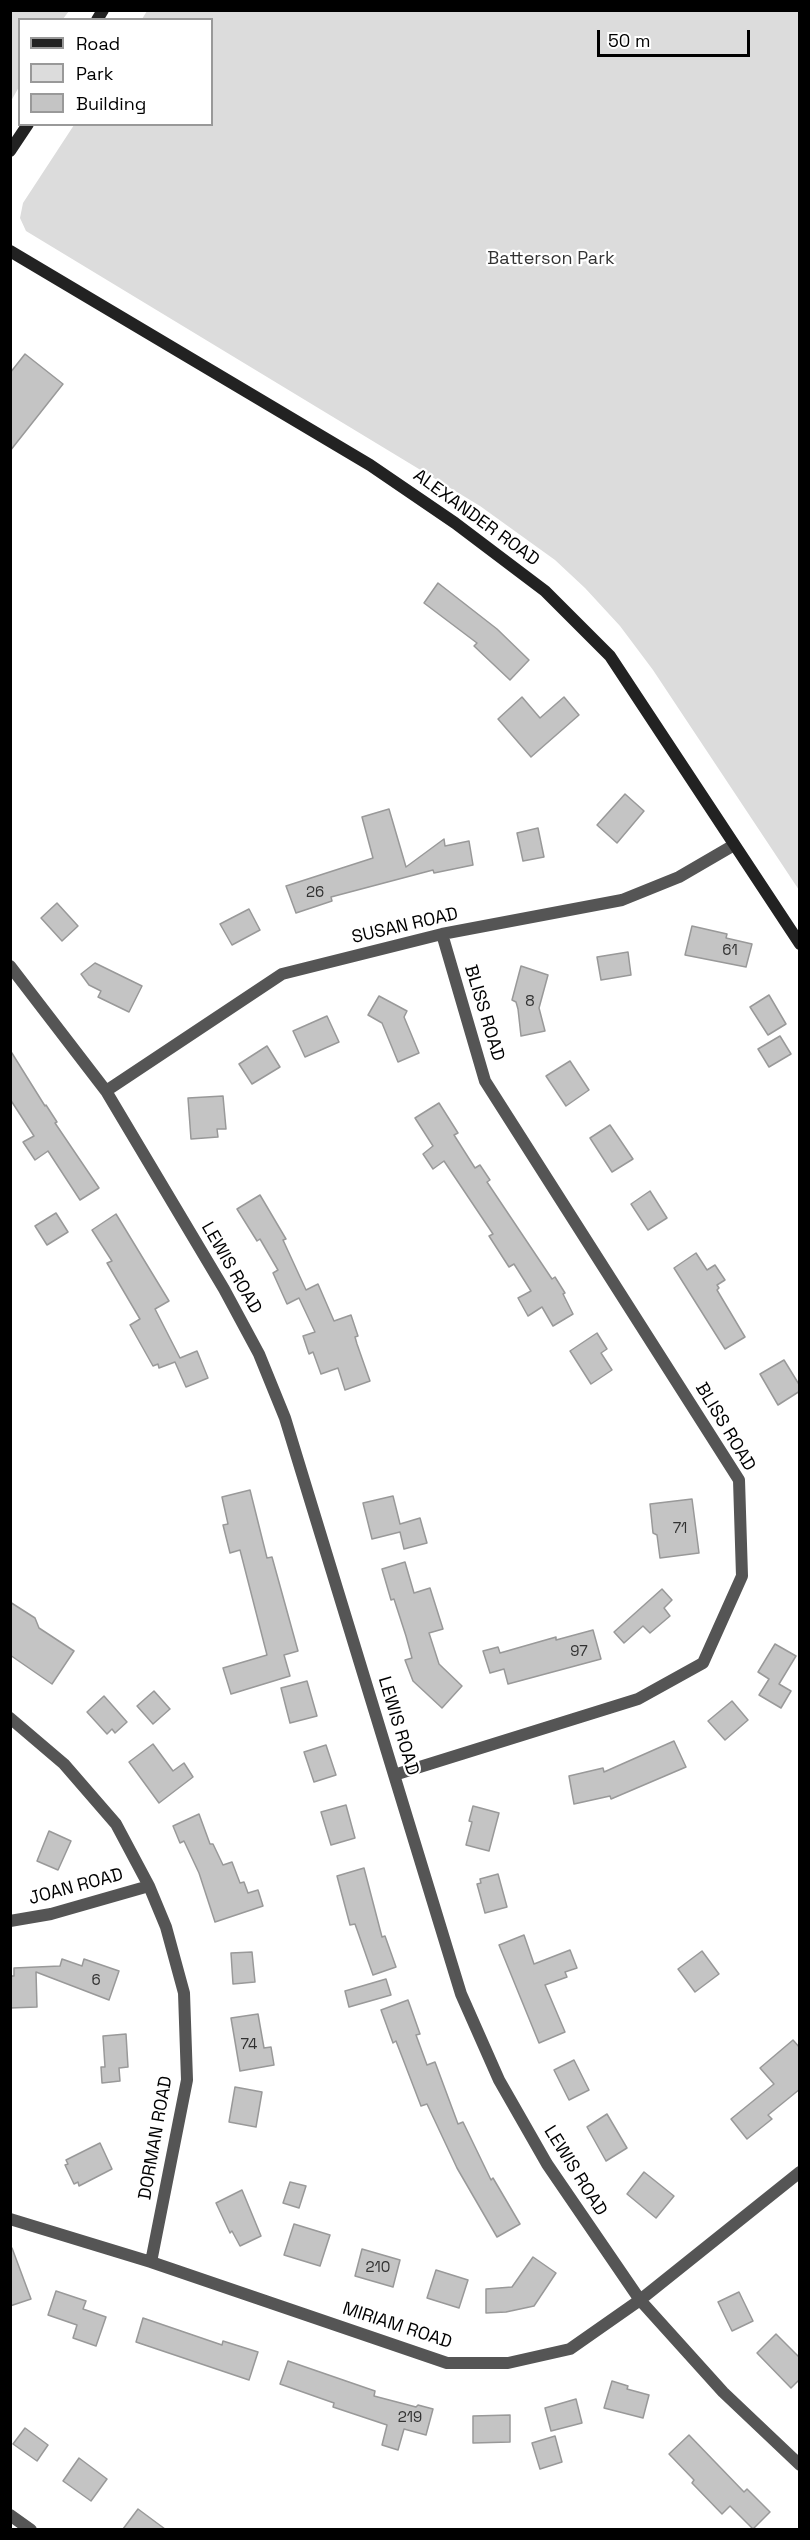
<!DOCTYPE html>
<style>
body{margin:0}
#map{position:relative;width:810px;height:2540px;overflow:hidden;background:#fff;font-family:"Space Grotesk",sans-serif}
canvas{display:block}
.frame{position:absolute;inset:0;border:12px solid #000;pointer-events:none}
.legend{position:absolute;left:18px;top:18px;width:195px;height:108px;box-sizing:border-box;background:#fff;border:2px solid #999;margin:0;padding:8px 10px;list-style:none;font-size:18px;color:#000}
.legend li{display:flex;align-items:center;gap:12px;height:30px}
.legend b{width:30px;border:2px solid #999}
.scale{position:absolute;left:597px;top:30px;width:153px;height:27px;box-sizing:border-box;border:3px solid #000;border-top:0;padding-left:8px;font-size:18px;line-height:21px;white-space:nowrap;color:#000;-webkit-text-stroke:4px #fff;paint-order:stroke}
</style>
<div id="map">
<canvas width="810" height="2540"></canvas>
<div class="frame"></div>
<ul class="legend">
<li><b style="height:8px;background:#222"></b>Road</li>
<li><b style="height:16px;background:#dcdcdc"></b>Park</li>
<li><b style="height:16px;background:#c4c4c4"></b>Building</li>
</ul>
<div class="scale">50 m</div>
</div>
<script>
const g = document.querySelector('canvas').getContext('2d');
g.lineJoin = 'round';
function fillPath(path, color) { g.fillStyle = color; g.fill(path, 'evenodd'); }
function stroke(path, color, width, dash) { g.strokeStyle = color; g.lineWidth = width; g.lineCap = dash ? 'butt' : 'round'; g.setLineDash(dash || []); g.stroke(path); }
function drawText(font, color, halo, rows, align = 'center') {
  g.font = font + ' "Space Grotesk",sans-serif'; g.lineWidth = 4.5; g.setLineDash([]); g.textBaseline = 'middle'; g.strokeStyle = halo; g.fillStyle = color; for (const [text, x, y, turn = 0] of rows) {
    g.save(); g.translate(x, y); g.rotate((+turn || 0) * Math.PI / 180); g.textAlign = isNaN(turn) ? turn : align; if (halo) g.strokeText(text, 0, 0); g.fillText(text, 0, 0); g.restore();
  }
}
fillPath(new Path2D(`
 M11 10 69 11 63 19 20 20 19 87 11 101Z
 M147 11H799V890L653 670 620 626 585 588 555 560 480 506 26 231 20 218 23 203 74 125 212 124V20L142 19Z`), '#dcdcdc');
const building = new Path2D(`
 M25 354 63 384 10 451V373Z
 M438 583 497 629 529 660 510 680 474 646 477 643 424 603Z
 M522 697 540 718 564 697 579 715 531 757 498 719Z
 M625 794 644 811 617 843 597 825Z
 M389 809 406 867 444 839 445 846 469 841 473 865 434 873 433 870 331 897 332 901 296 913 286 886 373 858 362 817Z
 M538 828 544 857 523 861 517 833Z
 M57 903 78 926 62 941 41 918Z
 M249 909 260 930 232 945 220 924Z
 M692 926 727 934 726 938 752 944 746 967 685 955Z
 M628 952 631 975 601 980 597 957Z
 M95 963 142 986 129 1012 98 997 101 991 89 985 81 974Z
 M521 966 548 975 539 1008 545 1031 521 1036 518 1009 516 1002 512 1000Z
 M769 995 786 1024 768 1035 750 1007Z
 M379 996 407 1011 404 1017 419 1053 398 1062 382 1023 368 1015Z
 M327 1016 339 1042 305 1057 293 1031Z
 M780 1036 791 1054 769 1067 758 1049Z
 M267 1046 280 1067 252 1084 239 1064Z
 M10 1050 45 1106 46 1105 57 1122 55 1123 99 1188 80 1200 48 1151 35 1160 23 1142 34 1136 10 1099Z
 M570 1061 589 1090 566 1106 546 1076Z
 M223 1096 226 1129H217L218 1137 191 1139 188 1098Z
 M439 1103 458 1133 454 1135 475 1168 480 1165 490 1180 487 1182 552 1279 555 1277 565 1293 563 1294 573 1314 553 1326 542 1307 528 1316 518 1298 531 1291 514 1264 509 1267 489 1236 493 1234 444 1161 433 1169 423 1154 433 1146 415 1118Z
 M610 1125 633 1159 612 1172 590 1138Z
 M650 1191 667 1218 648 1230 631 1204Z
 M260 1195 286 1239 283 1240 306 1290 318 1284 334 1321 351 1315 358 1336 355 1337 357 1344 370 1381 345 1390 338 1368 321 1374 313 1352 309 1354 303 1336 315 1332 299 1298 287 1304 273 1273 278 1270 260 1239 257 1241 237 1209Z
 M56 1213 68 1232 47 1245 35 1226Z
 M116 1214 169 1301 155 1309 180 1358 197 1351 208 1378 186 1387 175 1362 159 1368 158 1364 153 1366 130 1325 140 1319 107 1263 112 1261 92 1230Z
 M696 1253 707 1270 715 1265 725 1280 717 1285 719 1288 717 1290 745 1337 725 1349 674 1268Z
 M597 1333 607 1349 601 1353 612 1370 591 1384 570 1351Z
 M784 1360 800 1386V1391L778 1405 760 1374Z
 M250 1490 267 1558 272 1557 298 1651 284 1655 290 1676 231 1694 223 1668 267 1655 240 1550 230 1553 223 1525 228 1524 222 1497Z
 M393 1496 400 1524 420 1518 427 1543 404 1549 400 1532 372 1539 363 1503Z
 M692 1499 699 1553 660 1558 657 1535 653 1533 650 1504Z
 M405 1562 414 1593 430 1588 443 1629 429 1633 439 1664 462 1686 442 1708 413 1681 405 1660 412 1658 406 1636 394 1599 391 1600 382 1569Z
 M662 1589 672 1600 664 1608 670 1616 650 1633 643 1626 624 1643 614 1632Z
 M10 1602 35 1618 39 1628 74 1651 52 1684 10 1655Z
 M593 1630 601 1659 508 1684 504 1669 490 1673 483 1651 498 1647 500 1653 556 1637V1640Z
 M775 1644 796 1656 779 1684 791 1691 781 1708 759 1695 769 1679 758 1672Z
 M307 1681 317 1716 290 1723 281 1688Z
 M154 1691 170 1709 153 1724 137 1706Z
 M104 1696 127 1722 115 1733 112 1729 107 1734 87 1712Z
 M732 1701 748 1720 725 1740 708 1721Z
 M674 1741 686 1767 611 1799 610 1796 574 1804 569 1776 603 1768 604 1772Z
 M153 1744 173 1771 184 1763 193 1777 159 1803 129 1762Z
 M326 1745 336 1775 314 1782 304 1752Z
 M346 1805 355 1838 331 1845 321 1812Z
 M473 1806 499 1813 489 1851 466 1845 472 1822 469 1821Z
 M199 1814 210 1844H213L223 1865 232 1862 240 1883 244 1882 248 1893 258 1890 263 1906 215 1922 199 1873 184 1841 180 1843 173 1826Z
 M49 1831 71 1841 58 1870 37 1861Z
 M364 1868 382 1937 385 1936 396 1967 373 1975 355 1924 350 1925 337 1876Z
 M498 1874 507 1907 485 1913 477 1884 481 1883 480 1879Z
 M524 1935 534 1964 570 1950 577 1968 565 1972 567 1977 545 1985 565 2032 539 2043 499 1945Z
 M702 1951 719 1974 695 1992 678 1969Z
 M252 1952 255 1982 233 1984 231 1953Z
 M62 1959 82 1966 84 1959 119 1971 109 2000 36 1972 37 2007 10 2008V1976H14V1968L60 1966Z
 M386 1979 391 1995 349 2007 345 1991Z
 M408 2000 420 2034 416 2035 427 2065 435 2062 458 2124 463 2122 491 2180 493 2178 520 2224 497 2237 457 2168 427 2104 421 2106 396 2041 393 2043 381 2010Z
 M258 2014 264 2048 271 2047 274 2065 240 2071 231 2018Z
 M126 2034 128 2067 119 2068 120 2081 102 2083 101 2067H105L103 2036Z
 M793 2040 800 2048V2089L768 2115 772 2119 747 2139 731 2119 774 2084 760 2068Z
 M574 2060 589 2090 569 2100 554 2070Z
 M235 2087 262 2092 256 2127 229 2122Z
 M607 2114 627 2148 606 2161 587 2127Z
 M100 2143 112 2169 79 2186 78 2182 74 2184 65 2165 68 2164 66 2160Z
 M644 2172 674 2196 656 2218 627 2194Z
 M290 2182 306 2186 299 2208 283 2203Z
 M242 2190 261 2236 240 2246 232 2231 230 2233 216 2203Z
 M294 2224 330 2235 320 2266 284 2255Z
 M10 2248H12L31 2299 10 2306Z
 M362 2249 400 2260 393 2287 355 2276Z
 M533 2257 556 2273 534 2306 506 2312 486 2313V2289L512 2287Z
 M436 2270 468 2280 459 2308 427 2298Z
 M56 2291 86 2301 83 2309 106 2317 96 2346 73 2338 77 2325 48 2315Z
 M739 2292 753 2321 732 2331 718 2302Z
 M143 2318 222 2345 223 2341 258 2352 249 2380 136 2342Z
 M776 2334 800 2358V2379L791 2388 757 2353Z
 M288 2361 375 2391 374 2396 416 2407 418 2405 433 2409 426 2435 404 2429 398 2450 382 2445 387 2425 333 2407 334 2403 280 2384Z
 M612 2381 628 2386 627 2389 649 2395 643 2418 604 2408Z
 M576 2399 582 2423 551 2431 545 2408Z
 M510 2415V2442L473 2443V2416Z
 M25 2428 48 2445 37 2461 13 2444Z
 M689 2435 744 2492 747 2489 770 2512 753 2529 730 2506 722 2514 692 2483 694 2480 669 2454Z
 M555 2436 562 2462 540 2469 532 2443Z
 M79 2458 107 2479 91 2501 63 2481Z
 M138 2509 165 2529H123Z`);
fillPath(building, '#c4c4c4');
stroke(building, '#999', 1.5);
stroke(new Path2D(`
 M10 966 106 1091 224 1289 259 1354 285 1418 461 1994 499 2080 547 2164 640 2300 723 2392 800 2465
 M106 1091 282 974 442 934 622 900 679 877 734 845
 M10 1718 64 1764 116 1824 149 1886 166 1927 184 1993 187 2080 151 2262
 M394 1775 638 1699 703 1663 742 1576 739 1480 485 1081 442 934
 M10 1921 51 1914 149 1886
 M10 2219 151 2262 447 2363H508L570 2349 640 2300 800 2172
 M10 2515 31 2530`), '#555', 12);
stroke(new Path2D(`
 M97 20 103 10
 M10 151 28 124
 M10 251 370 465 455 523 545 591 610 656 800 944`), '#222', 12);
drawText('15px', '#313131', null, [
 ["26",315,893],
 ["61",730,951],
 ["8",530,1002],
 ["71",680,1529],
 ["97",579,1652],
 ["6",96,1981],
 ["74",249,2045],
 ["210",378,2268],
 ["219",410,2418]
]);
drawText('18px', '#333', '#fff', [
 ["Batterson Park",551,259]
]);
drawText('18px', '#000', '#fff', [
 ["ALEXANDER ROAD",476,518,36],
 ["SUSAN ROAD",405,926,-13],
 ["BLISS ROAD",484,1013,73],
 ["LEWIS ROAD",231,1268,60],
 ["BLISS ROAD",725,1427,59],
 ["LEWIS ROAD",398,1726,73],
 ["JOAN ROAD",76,1887,-15],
 ["DORMAN ROAD",156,2138,-80],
 ["LEWIS ROAD",575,2171,58],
 ["MIRIAM ROAD",397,2326,18]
]);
</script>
